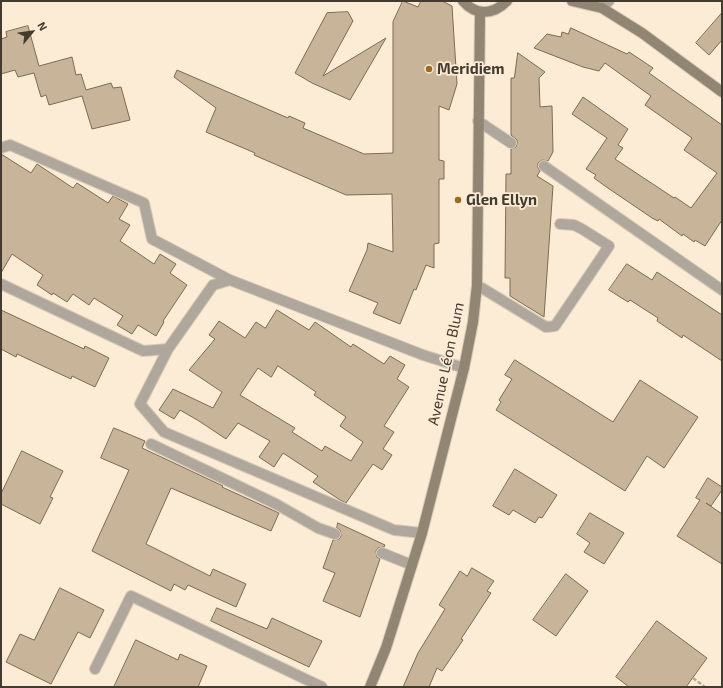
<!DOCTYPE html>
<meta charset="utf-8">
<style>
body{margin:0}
#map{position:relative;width:723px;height:688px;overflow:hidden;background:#fcecd6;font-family:"Exo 2",sans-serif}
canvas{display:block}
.frame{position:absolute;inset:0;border:2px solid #433b30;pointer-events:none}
.north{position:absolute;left:12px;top:12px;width:40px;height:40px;-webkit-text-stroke:3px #fcecd6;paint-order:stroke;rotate:61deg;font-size:11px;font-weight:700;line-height:16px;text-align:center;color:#433b30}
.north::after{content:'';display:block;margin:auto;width:14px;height:18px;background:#433b30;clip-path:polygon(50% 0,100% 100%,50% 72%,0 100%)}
</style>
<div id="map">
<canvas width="723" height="688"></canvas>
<div class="frame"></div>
<div class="north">N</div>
</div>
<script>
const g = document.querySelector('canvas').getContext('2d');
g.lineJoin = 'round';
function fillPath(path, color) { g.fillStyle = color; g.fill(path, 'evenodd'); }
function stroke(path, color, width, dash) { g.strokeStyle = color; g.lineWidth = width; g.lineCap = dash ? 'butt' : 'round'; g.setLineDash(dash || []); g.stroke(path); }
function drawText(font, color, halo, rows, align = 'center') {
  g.font = font + ' "Exo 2",sans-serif'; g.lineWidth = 3.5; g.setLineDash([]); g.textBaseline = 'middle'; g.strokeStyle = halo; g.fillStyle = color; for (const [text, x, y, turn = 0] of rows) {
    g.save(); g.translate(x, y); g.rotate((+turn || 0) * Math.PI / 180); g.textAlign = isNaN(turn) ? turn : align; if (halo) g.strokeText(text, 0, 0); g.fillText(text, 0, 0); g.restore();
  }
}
const building = new Path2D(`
 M403 1 418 7 421 1H442L452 6 457 84 449 110 439 106V160L444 161V179H439V243L434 244V268L426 265 416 290 414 289 400 324 373 313 378 303 349 291 367 250 368 243 393 252 392 194 346 195 254 155 255 153 206 132 216 108 174 77 177 70 288 118 289 116 305 123 303 128 364 154 393 153V22Z
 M348 12 353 21 323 76 386 38 350 100 312 83 295 73 327 13Z
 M722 13V40L709 55 696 43Z
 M28 26 39 66 72 57 76 75 81 74 86 90 111 83 113 88 121 87 130 120 92 129 82 96 49 105 46 95 41 97 34 73 18 77 15 70 1 74V39L7 37 6 32Z
 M571 28 627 54 629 52 653 68 649 73 722 125V220L705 246 695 240 694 242 683 234 682 236 659 219 658 221 652 218 605 186 594 178 596 175 586 169 607 138 572 114 583 97 628 129 618 145 623 148 615 159 674 198 675 197 691 208 717 173 684 150 692 138 645 105 651 96 605 63 599 71 583 67 534 48 547 34 561 37 562 32 568 34Z
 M518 53 545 72 539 78 540 107 552 106 553 152 548 161 542 160 538 163V168L540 171 537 176 553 186 544 317 510 296V278H505L506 174H511V149L516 147 517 143V140L511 135V78H514Z
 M1 154 31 173 37 164 73 188 77 183 108 203 113 196 128 204 119 219 130 225 120 241 154 264 160 254 176 264 170 273 187 285 163 321 164 322 156 336 138 325 132 334 117 325 123 316 94 298 89 305 73 294 67 302 53 293 52 295 37 285 43 275 12 254 1 273Z
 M627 264 652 280 657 272 722 315V361L683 335 682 338 657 321 658 318 630 300 628 302 609 290Z
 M1 310 84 349 85 346 109 358 95 387 72 376 71 379 17 354 16 357 1 349Z
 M277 310 309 330 315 322 351 347 353 344 384 364 390 356 405 365 397 379 409 387 384 426 394 432 383 449 392 455 382 470 373 464 346 503 340 500 313 482 318 476 283 453 274 467 259 457 270 441 238 423 226 439 199 421 180 410 174 419 159 410 173 389 213 408 222 392 189 370 215 339 209 335 219 321 245 338 256 322 265 328ZM278 366 316 392 314 395 346 417 340 426 363 442 351 461 325 446 322 451 292 432 295 428 240 395 258 368 271 377Z
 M515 360 613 422 640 380 698 417 664 468 647 456 625 491 496 410 501 402 499 400 512 379 505 375Z
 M114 428 145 441 142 448 223 486 222 487 279 513 271 531 171 488 146 544 210 576 213 569 246 584 236 607 188 585 185 590 174 584 171 591 92 551 129 470 101 458Z
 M22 451 63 471 50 497 53 498 40 524 1 504V494Z
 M515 469 557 495 542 518 539 517 535 523 513 510 509 515 493 506Z
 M708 478 722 487V490L711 506 706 503 722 514V564L677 536 700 500 696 498Z
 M590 513 624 533 604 564 584 552 590 543 577 534Z
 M338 523 385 545 384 547 378 548 376 551 377 557 380 559 360 617 323 601 335 573 323 568 333 540 339 539 341 536 340 530 337 528Z
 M472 568 494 581 487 591 491 593 461 639 463 640 442 671 437 668 429 687H403L418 653 445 609 439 605 460 571 467 576Z
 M566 574 588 591 556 636 533 620Z
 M60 588 104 610 90 638 78 632 51 684 6 662 20 634 34 640Z
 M217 608 267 629 272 618 322 641 309 667 211 621Z
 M657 621 707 658 686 687H629L616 677Z
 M136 640 178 660 180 654 207 666 198 687H114Z`);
fillPath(building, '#c7b499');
stroke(building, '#7c6a52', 1);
const lane = new Path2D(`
 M478 121 511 143
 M544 166 722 290
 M477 285 546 327 555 326 609 246 582 229 574 225 560 224
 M151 444 276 504 318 528 335 534
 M382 553 412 565`);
const street = new Path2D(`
 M602 8 609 1
 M1 148 10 145 144 203 152 239 230 280
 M1 284 143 351 168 349
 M422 533 394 530 164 432 140 404 168 349 213 285 230 280 423 355 464 368
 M95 669 131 596 322 687`);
const secondary = new Path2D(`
 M463 1C476 16 493 15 507 1
 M572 1 602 8 642 33 722 92
 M370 687 386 648 422 533 464 368 473 322 477 285 480 12`);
stroke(lane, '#d7c9b5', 12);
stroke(street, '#d7c9b5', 12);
stroke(secondary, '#d7c9b5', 12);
stroke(new Path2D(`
 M693 678 705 687`), '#b6a997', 2.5, [4, 2]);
stroke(lane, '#b0a79c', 10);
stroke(street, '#b0a79c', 10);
stroke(secondary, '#918574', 10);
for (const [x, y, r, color] of [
 [429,69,4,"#9b6d1e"],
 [458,200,4,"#9b6d1e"]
]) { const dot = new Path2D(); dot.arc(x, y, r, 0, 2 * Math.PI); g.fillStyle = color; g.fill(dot); stroke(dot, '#fcecd6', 1.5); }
drawText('bold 15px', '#433b30', '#fcecd6', [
 ["Meridiem",437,69],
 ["Glen Ellyn",466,200]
], 'left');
drawText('15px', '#433b30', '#fcecd6', [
 ["Avenue Léon Blum",446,364,-78]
]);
</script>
